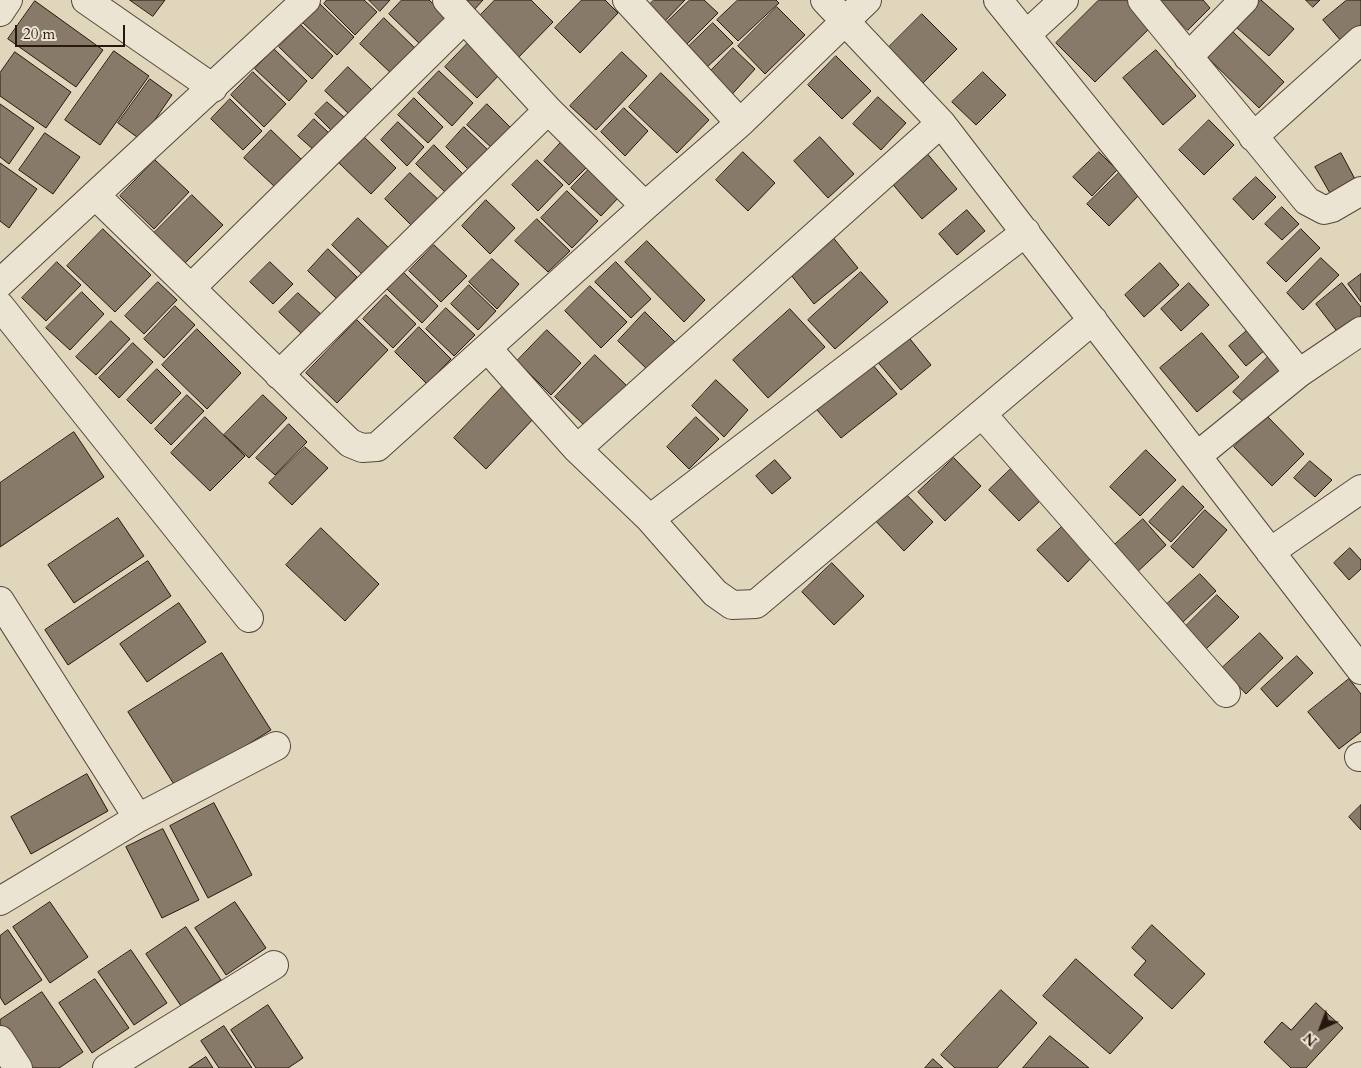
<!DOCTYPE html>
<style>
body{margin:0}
#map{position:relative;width:1361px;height:1068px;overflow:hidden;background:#e0d6bc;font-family:Cardo,serif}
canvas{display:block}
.north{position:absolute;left:1296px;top:1003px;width:50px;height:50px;-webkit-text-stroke:4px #ebe4d3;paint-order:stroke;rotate:223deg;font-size:14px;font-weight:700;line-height:20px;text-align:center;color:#27170c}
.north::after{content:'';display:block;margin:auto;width:18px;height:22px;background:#27170c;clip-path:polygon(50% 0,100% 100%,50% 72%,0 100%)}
.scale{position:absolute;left:15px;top:25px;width:110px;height:22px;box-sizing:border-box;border:2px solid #27170c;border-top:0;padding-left:6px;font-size:15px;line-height:18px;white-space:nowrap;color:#27170c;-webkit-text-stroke:4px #ebe4d3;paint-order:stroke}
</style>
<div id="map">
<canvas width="1361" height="1068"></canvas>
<div class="north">N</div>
<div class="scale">20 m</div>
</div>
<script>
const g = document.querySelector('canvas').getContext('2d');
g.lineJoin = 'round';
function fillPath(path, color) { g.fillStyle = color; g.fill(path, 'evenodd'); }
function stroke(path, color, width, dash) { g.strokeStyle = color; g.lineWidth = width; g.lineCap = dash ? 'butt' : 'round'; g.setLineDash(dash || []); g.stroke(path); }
const building = new Path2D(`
 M130 0H165L153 16Z
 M327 0H364L377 12 355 35 324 4Z
 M369 0H390L380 11Z
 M402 0H429L448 18 422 46 389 14Z
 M462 0H483L473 11Z
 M495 0H531L553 22 514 62 473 23Z
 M582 0H605L618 13 580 53 555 28Z
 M654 0H685L664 22 648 6Z
 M690 0H704L718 13 685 46 664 25Z
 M738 0H776L779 3 738 41 717 20Z
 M1099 0H1136L1157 21 1095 82 1056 43Z
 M1158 0H1203L1210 8 1188 30Z
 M1261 0 1294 29 1269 56 1236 27Z
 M1306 0H1320L1313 7Z
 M1347 0H1361V27L1342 42 1323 20Z
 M35 1 103 50 76 87 8 39Z
 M320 4 354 37 337 55 302 22Z
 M777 7 805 35 765 74 738 46Z
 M922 14 957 49 922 84 887 49Z
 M384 18 417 50 393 75 360 44Z
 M713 23 733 43 706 68 687 48Z
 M301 25 333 56 312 79 279 47Z
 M1228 27 1284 82 1259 108 1203 53Z
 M468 43 500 74 477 98 445 67Z
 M733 48 755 69 726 101 703 79Z
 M274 49 307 81 289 101 255 69Z
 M1156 50 1196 96 1163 125 1123 78Z
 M114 51 149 76 100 145 65 120Z
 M15 52 71 92 46 128 0 96V73Z
 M622 52 647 76 596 130 570 106Z
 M836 56 871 91 842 119 808 85Z
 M348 67 372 90 349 114 325 91Z
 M439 71 473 103 452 126 418 93Z
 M253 72 286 104 264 127 231 95Z
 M983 72 1006 95 976 125 952 102Z
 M661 73 709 120 677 153 629 107Z
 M150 79 172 95 141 140 118 123Z
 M878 97 906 123 881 150 853 124Z
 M414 98 443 127 428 143 398 115Z
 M230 99 262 131 243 150 211 119Z
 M327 102 344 117 332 131 315 114Z
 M0 104 34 128 9 164 0 157Z
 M487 104 512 129 493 149 467 125Z
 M624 108 648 131 625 156 601 132Z
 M314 119 329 133 314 150 298 136Z
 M1209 120 1234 145 1204 175 1179 150Z
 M398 122 424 147 407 166 381 140Z
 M464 127 491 153 472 173 446 147Z
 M271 130 301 159 275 187 244 158Z
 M45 133 80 157 53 194 19 170Z
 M363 136 396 168 371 194 338 162Z
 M820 137 854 174 828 198 794 161Z
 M565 138 591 163 569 185 544 161Z
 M434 145 464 175 447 194 416 164Z
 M925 151 957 189 922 219 890 181Z
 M743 152 775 183 748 211 716 180Z
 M1099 152 1117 170 1092 196 1073 177Z
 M1341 153 1356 181 1331 195 1315 167Z
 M155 160 189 192 154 229 120 196Z
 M537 160 563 185 538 211 512 185Z
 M0 163 37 189 9 228 0 221Z
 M592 166 621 195 601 216 571 188Z
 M410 173 441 202 415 229 385 199Z
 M1119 173 1140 194 1109 226 1087 204Z
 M1256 177 1276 197 1253 220 1233 199Z
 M567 191 598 221 572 248 541 218Z
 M192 195 223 225 183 265 152 235Z
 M486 200 515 228 490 254 462 226Z
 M1282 207 1299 224 1282 240 1265 224Z
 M967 210 985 231 957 255 939 234Z
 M358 218 389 248 363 275 332 245Z
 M537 219 570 251 548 272 515 241Z
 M103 229 151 275 115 312 67 266Z
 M1301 229 1320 248 1286 282 1267 263Z
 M831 235 858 268 814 304 787 270Z
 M647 241 705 300 684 322 625 262Z
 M434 245 467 276 441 302 409 271Z
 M328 249 357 277 337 299 308 271Z
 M1321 258 1339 275 1303 310 1287 293Z
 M492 259 519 284 497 309 469 282Z
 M57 262 81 285 46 321 22 298Z
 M270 262 293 284 273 304 250 282Z
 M616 262 651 299 631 318 595 282Z
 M1160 263 1179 285 1144 317 1125 295Z
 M861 272 888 302 835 349 808 320Z
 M404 273 438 306 422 323 387 289Z
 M1361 274V302L1348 284Z
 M158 282 177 300 144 334 125 316Z
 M1189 283 1209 305 1181 331 1161 309Z
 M1342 283 1361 307V317L1339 334 1316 304Z
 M469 285 496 311 478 330 451 304Z
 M590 286 627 322 601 348 565 311Z
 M82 292 104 314 70 350 46 328Z
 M298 293 323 316 304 336 279 312Z
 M386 295 416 324 393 348 363 319Z
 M175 306 195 325 164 358 144 339Z
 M446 308 475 335 454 356 426 329Z
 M790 309 825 347 768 398 733 360Z
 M645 312 681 348 651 373 618 341Z
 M357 320 388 350 337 403 306 373Z
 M111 321 130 339 96 375 76 357Z
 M1255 324 1272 344 1246 366 1229 346Z
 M419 327 451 359 427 384 395 352Z
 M197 329 241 373 207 409 162 365Z
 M902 329 931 365 901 390 871 354Z
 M547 330 581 363 551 395 517 361Z
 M1202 333 1239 377 1197 412 1160 368Z
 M133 343 153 362 119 398 99 378Z
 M1271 354 1289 372 1251 409 1233 392Z
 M595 355 627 386 587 428 555 397Z
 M868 359 897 394 841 438 812 404Z
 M157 369 181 393 151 424 127 400Z
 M716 380 748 410 724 437 692 406Z
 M504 385 536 416 486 469 454 438Z
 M187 395 204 411 171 445 155 429Z
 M263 395 287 418 249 458 224 435Z
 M1266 415 1304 454 1272 486 1234 447Z
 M205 417 245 456 210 491 171 453Z
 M696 417 719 439 689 469 667 447Z
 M289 424 307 442 275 475 256 458Z
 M74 432 104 477 0 547V483Z
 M305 447 328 468 292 505 269 483Z
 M1146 450 1176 480 1140 516 1110 487Z
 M954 458 981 486 945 521 918 492Z
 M775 460 791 478 772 494 756 476Z
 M1310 461 1332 480 1315 497 1294 478Z
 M1014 466 1044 497 1019 521 989 490Z
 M1183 486 1204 507 1171 542 1149 522Z
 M901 489 933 522 904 551 872 517Z
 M1205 510 1227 530 1193 568 1171 547Z
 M118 518 144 556 74 603 48 565Z
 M1143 519 1166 545 1134 575 1110 549Z
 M1065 524 1094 555 1068 582 1037 550Z
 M321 528 379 584 345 621 286 565Z
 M1350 548 1361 560V569L1349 580 1334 563Z
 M148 561 171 596 68 665 45 630Z
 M832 563 864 596 834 625 802 592Z
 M1200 574 1216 591 1183 622 1167 604Z
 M1217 595 1239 617 1205 650 1184 628Z
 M179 603 206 642 147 682 120 644Z
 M1260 633 1283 658 1246 694 1222 668Z
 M222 653 271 730 177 789 128 712Z
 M1297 656 1313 673 1277 707 1261 689Z
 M1349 679 1361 694V732L1339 749 1308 712Z
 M87 774 108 811 31 854 11 817Z
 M214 803 252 875 208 898 170 826Z
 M1361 805V830L1349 817Z
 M163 829 199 900 162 918 126 847Z
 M50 902 88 957 50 983 13 927Z
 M235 902 266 948 226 975 195 928Z
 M1152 925 1205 974 1172 1009 1134 975 1146 961 1132 948Z
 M186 927 221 980 181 1006 146 954Z
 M8 930 42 980 5 1005 0 997V936Z
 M131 950 167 1003 134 1025 98 972Z
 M1076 959 1143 1018 1110 1054 1043 996Z
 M95 979 129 1028 92 1053 59 1003Z
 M1001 990 1037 1023 997 1068H955L941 1055Z
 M42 992 83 1052 59 1068H29L0 1025V1020Z
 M1316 1003 1343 1028 1306 1068H1291L1264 1042 1282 1022 1291 1030Z
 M268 1005 303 1058 288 1068H256L231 1030Z
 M224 1026 252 1068H219L201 1041Z
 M1050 1036 1089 1068H1023Z
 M206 1057 213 1068H189Z
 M933 1059 943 1068H925Z`);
fillPath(building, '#877a68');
stroke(building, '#27170c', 1);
const minor = new Path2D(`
 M86 0 213 88
 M447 0 548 110 645 206
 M627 0 740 123
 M825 0 941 123 1361 670
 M998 0 1299 373 1361 331
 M1142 0 1307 201 1324 210 1332 208 1361 191
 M0 12 8 0
 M1027 34 1064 0
 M1188 57 1244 0
 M1253 137 1361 40
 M95 195 350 443 362 448 377 447 645 206 740 123 867 0
 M0 283 306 0
 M191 288 464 19
 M0 306 249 618
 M487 348 577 449 650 519 715 593 732 605 756 604 1093 320
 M279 375 548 110
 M982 414 1226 693
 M577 449 941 123
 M1197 456 1299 373
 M650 519 1026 232
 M1270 552 1361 489
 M0 601 138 818
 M1359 757 1361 756
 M0 901 138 818 276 746
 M0 1040 18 1068
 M107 1068 274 965`);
stroke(minor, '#554738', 30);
stroke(minor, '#ebe4d3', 28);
</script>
